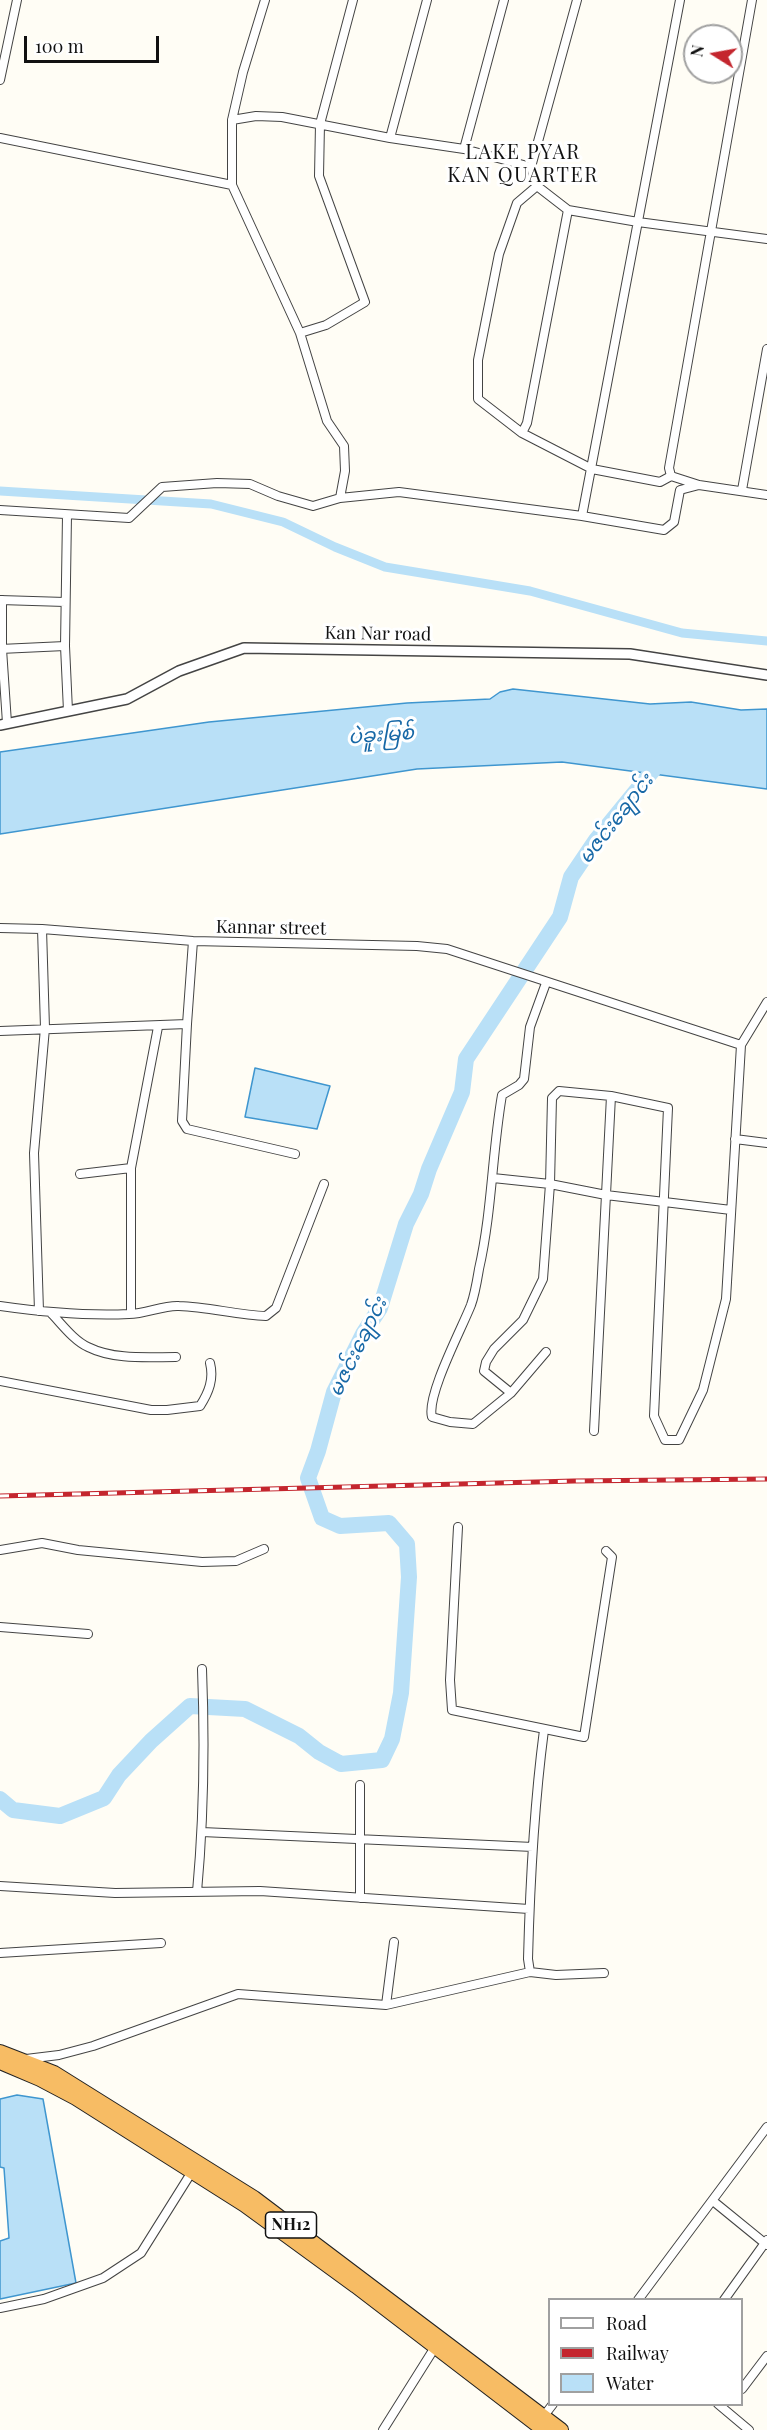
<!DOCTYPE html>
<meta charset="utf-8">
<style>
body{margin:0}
#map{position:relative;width:767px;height:2430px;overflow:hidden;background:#fffdf5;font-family:"Playfair Display",serif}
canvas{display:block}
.legend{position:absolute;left:548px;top:2298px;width:195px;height:108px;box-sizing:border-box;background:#fff;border:2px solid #a0a0a0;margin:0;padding:8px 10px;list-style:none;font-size:18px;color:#111}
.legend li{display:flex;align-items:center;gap:12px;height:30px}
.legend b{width:30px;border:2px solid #a0a0a0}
.north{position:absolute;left:683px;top:24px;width:60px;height:60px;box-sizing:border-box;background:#fff;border:2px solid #a0a0a0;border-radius:50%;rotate:281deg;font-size:16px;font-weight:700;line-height:24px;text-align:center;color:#111}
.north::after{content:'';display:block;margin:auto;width:21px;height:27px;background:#c4262e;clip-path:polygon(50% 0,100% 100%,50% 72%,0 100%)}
.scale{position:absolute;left:24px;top:36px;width:135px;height:27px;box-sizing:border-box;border:3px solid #111;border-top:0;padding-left:8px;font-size:18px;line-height:21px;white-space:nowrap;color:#111;-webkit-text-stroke:4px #fff;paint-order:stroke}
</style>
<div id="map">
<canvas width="767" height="2430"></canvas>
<ul class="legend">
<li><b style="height:8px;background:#fff"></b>Road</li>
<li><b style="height:8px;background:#c4262e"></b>Railway</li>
<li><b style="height:16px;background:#b9e0f7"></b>Water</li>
</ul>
<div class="north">N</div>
<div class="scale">100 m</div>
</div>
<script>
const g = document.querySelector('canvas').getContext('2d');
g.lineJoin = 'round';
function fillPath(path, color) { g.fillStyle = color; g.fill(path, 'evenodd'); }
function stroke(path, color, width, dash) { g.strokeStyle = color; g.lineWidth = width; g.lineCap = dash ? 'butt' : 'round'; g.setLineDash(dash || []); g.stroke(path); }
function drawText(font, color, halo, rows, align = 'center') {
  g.font = font + ' "Playfair Display","Noto Sans Myanmar",serif'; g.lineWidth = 6; g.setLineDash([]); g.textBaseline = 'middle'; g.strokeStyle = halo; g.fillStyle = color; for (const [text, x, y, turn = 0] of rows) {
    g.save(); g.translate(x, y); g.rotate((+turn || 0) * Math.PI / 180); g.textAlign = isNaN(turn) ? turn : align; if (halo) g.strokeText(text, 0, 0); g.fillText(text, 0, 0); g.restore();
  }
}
const water = new Path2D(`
 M513 689 650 704 691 702 741 710 767 709V789L562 762 417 769 0 834V752L209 722 407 703 490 699 500 692Z
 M255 1068 330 1086 317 1129 245 1117Z
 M17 2095 43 2099 76 2283 0 2299V2241L9 2238 4 2168 0 2167V2099Z`);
fillPath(water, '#b9e0f7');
stroke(water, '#3f96cf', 1.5);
stroke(new Path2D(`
 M0 491 211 504 283 522 335 547 385 567 530 591 682 633 767 641`), '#b9e0f7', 9);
stroke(new Path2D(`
 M0 1799 13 1810 60 1816 104 1798 119 1775 151 1741 190 1706 245 1709 299 1736 319 1752 341 1764 382 1760 392 1739 401 1693 409 1577 407 1544 389 1523 340 1526 322 1518 308 1478 318 1451 334 1392 363 1334 380 1308 406 1224 421 1194 429 1169 462 1092 466 1059 560 917 571 877 596 840 663 758`), '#b9e0f7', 16);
const minor = new Path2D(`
 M265 0 243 72 232 120V185L300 333 327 421 344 446 345 471 340 498
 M577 0 531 167 537 186 568 210 638 222 767 239
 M0 80 17 0
 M232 120 256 116 282 117 390 138 464 149 531 167
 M0 138 232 185
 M390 138 427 0
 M464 149 504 0
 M537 186 517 203 499 254 478 360V399L522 433 592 469 660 482 671 476
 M300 333 326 325 365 302 319 176 320 124 353 0
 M522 433 527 423 568 210
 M699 485 671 476 669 468 752 0
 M742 490 767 349
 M0 510 129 518 162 487 217 483 250 484 278 496 313 506 340 498 399 492 582 516 680 0
 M67 515 65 646 68 711
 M582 516 664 530 674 522 680 490 699 485 767 495
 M0 600 65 602
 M2 600V649L7 723
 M0 649 65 646
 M0 928 42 929 193 941 417 946 447 949 741 1045 726 1299 703 1390 679 1440H665L654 1416 668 1108 611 1096 559 1091 552 1098 550 1184 543 1279 523 1320 494 1349 486 1362 484 1371 511 1393
 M546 983 530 1027 524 1079 519 1085 502 1095C492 1153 492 1212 479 1269 477 1281 475 1294 471 1305 462 1328 426 1396 432 1417L450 1422 473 1424 511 1393 546 1352
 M187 1024 182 1121 187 1129 295 1154
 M0 1031 187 1024 193 941
 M741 1045 767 1002
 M735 1139 767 1143
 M80 1174 131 1168
 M493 1178 550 1184 606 1195 731 1210
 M0 1306C42 1312 87 1316 129 1314 146 1314 163 1305 179 1306 209 1307 237 1315 266 1316L276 1308 324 1184
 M39 1311 34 1153 45 1028 42 929
 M50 1312C61 1323 73 1340 88 1347 114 1360 147 1357 176 1357
 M131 1314V1168L158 1027
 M0 1381 151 1410H167L200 1406C209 1392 214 1379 210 1363
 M594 1431 611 1096
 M458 1527 450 1680 452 1710 584 1737 612 1557 606 1551
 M0 1550 42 1543 78 1550 202 1562 236 1561 264 1549
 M0 1627 88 1634
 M202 1832 533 1847
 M0 1886 115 1893 260 1891 529 1909
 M197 1892C204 1816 205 1745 202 1669
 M360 1898V1785
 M0 1953 161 1943
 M530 1972 556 1975 604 1973
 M386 2005 394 1942
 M26 2059 59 2055 93 2046 238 1994 386 2005 530 1972 528 1959C530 1882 534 1806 544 1730
 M713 2201 767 2245
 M638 2300 767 2127
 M724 2300 767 2240
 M0 2308 44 2299 103 2278 141 2253 193 2170
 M742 2389 767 2356
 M718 2404 749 2430
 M543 2417 553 2404
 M383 2430 437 2344`);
const tertiary = new Path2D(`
 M0 725 127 699 179 671 244 648 630 654 767 675`);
const trunk = new Path2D(`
 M0 2052 54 2073 254 2198 561 2430
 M0 2062 40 2079 76 2098 245 2205 356 2286 544 2430`);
stroke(minor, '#444', 10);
stroke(tertiary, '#444', 12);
stroke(trunk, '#222', 16);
stroke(minor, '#fff', 8);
stroke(tertiary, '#fff', 9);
stroke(trunk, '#f7bc64', 14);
const rail = new Path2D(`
 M0 1496 574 1481 767 1479`);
stroke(rail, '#c4262e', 5);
stroke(rail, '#fff', 3, [9]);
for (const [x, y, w] of [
 [291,2225,51]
]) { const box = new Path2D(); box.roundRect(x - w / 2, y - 13, w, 26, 4.5); g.fillStyle = '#fff'; g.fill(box); stroke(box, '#111', 1.5); }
drawText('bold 16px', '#111', null, [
 ["NH12",291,2225]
]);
drawText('18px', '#111', '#fff', [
 ["Kan Nar road",378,634,1],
 ["Kannar street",271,928,1]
]);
g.letterSpacing = '1.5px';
drawText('20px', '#111', '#fff', [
 ["LAKE PYAR",523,153],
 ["KAN QUARTER",523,176]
]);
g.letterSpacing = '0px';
drawText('italic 20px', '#1768a6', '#fff', [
 ["ပဲခူးမြစ်",381,735,-4],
 ["မဇင်းချောင်း",616,819,-52],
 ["မဇင်းချောင်း",358,1347,-64]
]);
</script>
